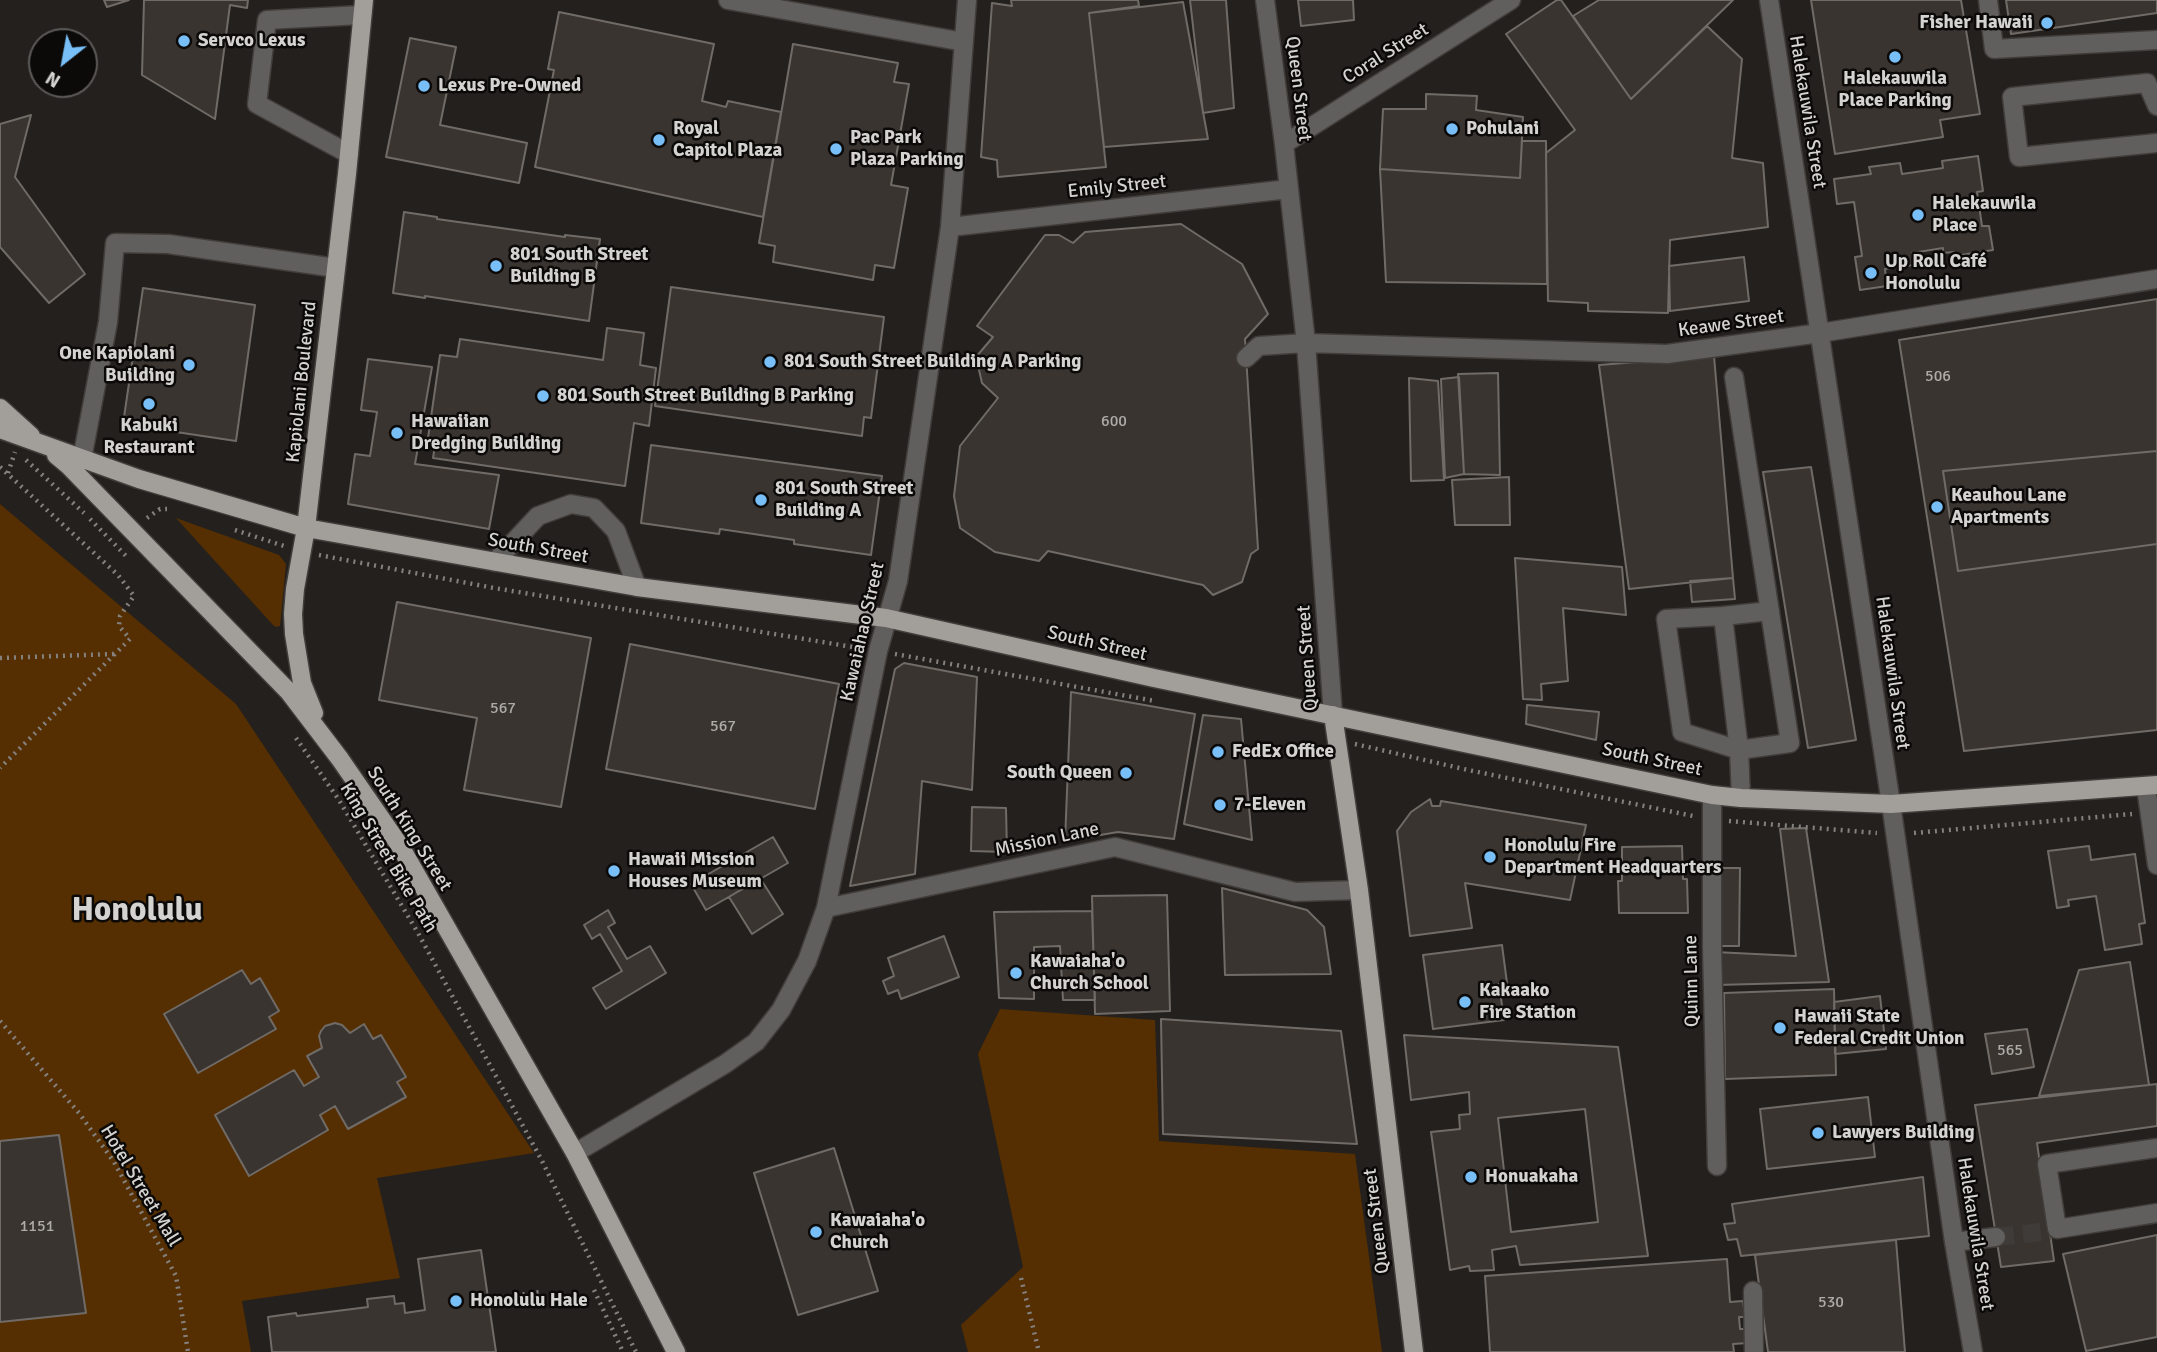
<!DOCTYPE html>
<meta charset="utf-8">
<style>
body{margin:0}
#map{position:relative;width:2157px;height:1352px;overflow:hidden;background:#24201d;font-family:Signika,sans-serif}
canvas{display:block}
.north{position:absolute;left:28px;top:28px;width:70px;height:70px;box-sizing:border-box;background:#0c0a09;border:2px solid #5c5a59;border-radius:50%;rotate:211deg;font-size:19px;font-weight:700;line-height:28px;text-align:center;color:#d5d3d0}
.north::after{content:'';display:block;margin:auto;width:24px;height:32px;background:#78bff8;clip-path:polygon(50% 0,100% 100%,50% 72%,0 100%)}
</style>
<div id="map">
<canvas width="2157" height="1352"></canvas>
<div class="north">N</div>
</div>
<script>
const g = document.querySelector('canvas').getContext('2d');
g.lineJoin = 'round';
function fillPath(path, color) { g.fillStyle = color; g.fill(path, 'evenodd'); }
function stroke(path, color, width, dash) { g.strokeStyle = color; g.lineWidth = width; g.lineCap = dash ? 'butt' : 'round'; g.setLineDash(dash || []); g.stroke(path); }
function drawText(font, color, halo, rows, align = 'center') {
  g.font = font + ' Signika,sans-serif'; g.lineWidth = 5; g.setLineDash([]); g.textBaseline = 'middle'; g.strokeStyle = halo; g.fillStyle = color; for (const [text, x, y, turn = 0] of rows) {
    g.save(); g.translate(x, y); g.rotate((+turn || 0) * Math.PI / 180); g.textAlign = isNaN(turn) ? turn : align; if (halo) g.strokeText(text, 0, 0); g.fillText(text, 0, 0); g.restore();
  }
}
fillPath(new Path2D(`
 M0 504 236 704 534 1153 377 1178 400 1278 242 1301 251 1352H0Z
 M176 518 279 555 286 564 280 626 276 627 273 625Z
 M1000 1009 1155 1020 1159 1141 1355 1154 1382 1352H968L961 1325 1023 1267 978 1054Z`), '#552f02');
const building = new Path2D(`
 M104 0H129L107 7Z
 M144 0H248L247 8 230 5 215 119 142 75Z
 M1011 0H1138L1139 6 1089 13 1106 167 998 177 997 160 981 157 992 3 1012 6Z
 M1190 0H1226L1234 108 1203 113Z
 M1298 0H1353L1354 20 1301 26Z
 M1557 0H1561L1631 99 1707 26 1742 59 1732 158 1763 163 1768 227 1670 240 1668 313 1588 311V303L1548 301 1546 153 1575 130 1506 34Z
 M1599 0H1733L1631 99 1573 16Z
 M1811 0H1961L1980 114 1940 120 1943 137 1835 154Z
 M2006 0H2157V13L2011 34Z
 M1183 2 1208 139 1104 147 1089 13Z
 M559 12 714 44 702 101 726 107 728 101 781 112 763 217 535 167 554 70 548 69Z
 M410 38 456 47 440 125 527 143 519 183 386 157Z
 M793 44 898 63 894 82 909 84 891 185 908 188 894 268 875 265 873 280 773 262 775 246 759 243Z
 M1426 94 1477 96 1476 110 1523 117 1520 178 1380 169 1383 109H1426Z
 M31 115 15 177 85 274 49 303 0 247V124Z
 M1522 141H1546L1547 284 1386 282 1380 169 1520 178Z
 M1978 156 1983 191 1977 192 1982 226H1989L1993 250 1954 256V252L1943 253V248L1912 253 1914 265 1885 269 1887 286 1860 290 1855 257 1862 256 1854 202 1837 204 1834 179 1871 174 1869 167 1900 163 1902 174 1943 168 1942 161Z
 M404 212 437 217V219L565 237V235L600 239 589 321 425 296V298L393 293Z
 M1181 224 1242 264 1268 314 1245 339 1258 549 1251 554 1242 582 1213 595 1203 585 1048 551 1039 561 995 552 960 528 954 496 960 446 998 398 982 383 976 357 993 337 977 326 1045 235H1059L1073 243 1085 232Z
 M1744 257 1749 301 1670 311 1669 266Z
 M671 287 884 317 871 418 864 417 862 436 655 406Z
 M143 288 255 305 236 441 123 424Z
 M2157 299V451L1943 471 1958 571 2157 544V730L1964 751 1899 340Z
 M607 328 644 333 640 365 656 368 649 426 634 423 625 486 433 458 436 439 428 438 440 355 457 357 460 339 603 360Z
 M1714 356 1733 578 1629 589 1599 365Z
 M368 359 432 367 415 464 499 475 489 529 348 504 355 454 370 456 377 412 361 410Z
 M1498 373 1500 475 1464 474 1458 374Z
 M1459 377 1464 474 1445 478 1441 379Z
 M1409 378 1438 381 1444 480 1411 481Z
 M651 445 882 476 871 555 794 544V540L720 529 719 534 641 523Z
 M2157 451V544L1958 571 1943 471Z
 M1811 467 1856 740 1808 748 1763 472Z
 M1509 477 1510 525H1455L1452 480Z
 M1515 558 1622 567 1626 615 1563 608 1568 681 1541 684 1542 700 1523 699Z
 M1733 578 1735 599 1692 602 1690 581Z
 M397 602 591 638 561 807 464 790 477 718 379 700Z
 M630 644 839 684 815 809 606 769Z
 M904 663 977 677 972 790 922 781 915 874 850 886 895 669Z
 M1071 692 1195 714 1174 839 1118 832 1065 841Z
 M1527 705 1599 712 1596 740 1526 724Z
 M1203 715 1241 719 1252 840 1184 824Z
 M1430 799 1432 806H1440L1441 801 1586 825 1570 900 1465 883 1472 928 1410 936 1397 831 1411 812Z
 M972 807 1006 808 1007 852 971 851Z
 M1806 828 1829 982 1717 985 1715 952 1796 956 1780 829Z
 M773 837 788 863 706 910 691 884Z
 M1682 846 1683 879H1687L1688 913H1619L1618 881H1622V847Z
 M2089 846 2091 860 2135 854 2145 923 2139 924 2142 944 2105 950 2096 896 2068 900 2069 906 2057 908 2048 851Z
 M1716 868H1740L1739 946H1715Z
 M760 878 783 914 752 934 729 897Z
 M1222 888 1307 910 1324 927 1331 974 1225 975Z
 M1167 895 1170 1011 1095 1014 1092 896Z
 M608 910 615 923 608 927 627 959 650 946 666 973 606 1009 593 988 622 971 600 934 592 939 584 925Z
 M1092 911 1095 1000H1063L1060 946 1034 947V999L999 998 994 912Z
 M944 936 959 977 901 999 898 990 888 994 883 981 894 976 888 958Z
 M1502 945 1507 983 1499 984 1504 1020 1433 1029 1423 955Z
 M2130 962 2149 1085 2039 1096 2079 970Z
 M242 970 251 984 260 978 279 1011 269 1017 276 1029 198 1073 164 1014Z
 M1834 989 1836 1075 1725 1079 1724 993Z
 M1880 996 1886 1049 1835 1054 1834 1002Z
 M1161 1019 1341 1031 1357 1144 1163 1134Z
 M335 1023 342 1025 350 1033 364 1024 373 1039 381 1035 406 1077 397 1082 406 1097 348 1129 335 1106 320 1115 328 1130 249 1176 215 1115 294 1070 304 1086 319 1077 307 1056 322 1048 319 1036 321 1031 325 1026Z
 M2027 1029 2034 1067 1992 1074 1985 1034Z
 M1404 1035 1618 1047 1648 1256 1520 1265 1516 1246 1492 1250 1494 1270 1470 1271 1469 1266 1450 1270 1431 1132 1460 1129 1459 1115 1470 1114 1469 1092 1411 1100ZM1585 1109 1598 1222 1511 1232 1498 1118Z
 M2157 1084V1126L2037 1143 2054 1261 2001 1267 1975 1105Z
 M1868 1097 1875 1157 1767 1169 1760 1109Z
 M59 1135 86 1313 0 1322V1141Z
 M834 1148 878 1291 798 1315 754 1173Z
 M1923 1177 1929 1236 1741 1256 1737 1239 1728 1240 1724 1224 1735 1223 1732 1204Z
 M2157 1235V1337L2086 1351 2063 1254Z
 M1896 1240 1905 1352H1768L1755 1255Z
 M481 1250 496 1352H272L268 1317 296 1313 297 1316 368 1307 367 1299 394 1296 395 1304 404 1303 405 1313 425 1310 418 1259Z
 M1727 1259 1730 1302 1743 1301 1745 1317H1739L1740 1329H1747L1748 1343 1733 1344 1734 1352H1490L1485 1276Z`);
fillPath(building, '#393430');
stroke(building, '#706b66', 2);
stroke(new Path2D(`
 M1996 1237 2050 1231`), '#3f3b38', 18, [18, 9]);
const minor = new Path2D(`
 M728 0 964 42
 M1265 0 1284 144 1306 343 1333 715
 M1769 0 1891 804 1954 1242 1973 1352
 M1988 0 1994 49 2157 40
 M2157 106 2147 83 2012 97 2019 157 2157 143
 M1284 144 1511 0
 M349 154 257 104 267 20 361 15
 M950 227 1289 189
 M1246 358 1259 346 1306 343 1667 354 1820 333 2157 279
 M1734 377 1790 743 1739 750 1682 732 1666 619 1723 616 1739 750 1741 798
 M82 459 108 322 115 243 168 244 336 268
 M495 562 538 516 571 504 594 508 616 531 637 587
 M1723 616 1770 611
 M2146 787 2157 865
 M1712 795V946L1717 1166
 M826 908 1115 847 1295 892 1359 890
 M2157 1148 2047 1164 2057 1229 2157 1213
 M575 1153 725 1064 756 1042 781 1010 807 961 826 908 878 651 898 581 950 227 967 0
 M1954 1242 1996 1237
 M1753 1291 1754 1352`);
const major = new Path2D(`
 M0 408 31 436
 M0 429 139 479 306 528 637 587 886 618 1154 678 1712 795 1741 798 1891 804 2157 785
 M56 455 68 465 289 692 340 759 400 846 575 1153 676 1352
 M314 713 302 683 294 634 293 614 295 589 306 528 347 174 364 0
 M1333 715 1359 890 1414 1352`);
stroke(minor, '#403d3a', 21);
stroke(major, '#403d3a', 21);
stroke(new Path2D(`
 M26 460 84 513
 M0 467 118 575 134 596 120 616 119 626 130 639 0 768
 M8 473 15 452
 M147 518 160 509H167
 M90 519 128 558
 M235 530 284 546
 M319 555 494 588 859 648
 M895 654 1155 701
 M0 658 115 654
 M296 738 339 800 418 933 541 1159 636 1352
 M1355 744 1468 770 1693 816
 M1729 821 1877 833
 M1914 833 2132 814
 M0 1021 79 1113 114 1162 176 1276 188 1352
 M1021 1278 1039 1352
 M594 1290 623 1352
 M488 1299 541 1292`), '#84817e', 4.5, [2, 5]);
stroke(minor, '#615f5d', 18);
stroke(major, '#a29e9a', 18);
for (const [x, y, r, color] of [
 [2047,23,7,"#78bff8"],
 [184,41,7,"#78bff8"],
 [1895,57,7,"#78bff8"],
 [424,86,7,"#78bff8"],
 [1452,129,7,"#78bff8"],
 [659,140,7,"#78bff8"],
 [836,149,7,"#78bff8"],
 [1918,215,7,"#78bff8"],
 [496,266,7,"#78bff8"],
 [1871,273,7,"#78bff8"],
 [770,362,7,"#78bff8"],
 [189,365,7,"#78bff8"],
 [543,396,7,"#78bff8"],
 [149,404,7,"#78bff8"],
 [397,433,7,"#78bff8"],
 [761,500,7,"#78bff8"],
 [1937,507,7,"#78bff8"],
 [1218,752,7,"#78bff8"],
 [1126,773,7,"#78bff8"],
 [1220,805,7,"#78bff8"],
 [1490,857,7,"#78bff8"],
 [614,871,7,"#78bff8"],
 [1016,973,7,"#78bff8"],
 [1465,1002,7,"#78bff8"],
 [1780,1028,7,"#78bff8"],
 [1818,1133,7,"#78bff8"],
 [1471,1177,7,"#78bff8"],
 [816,1232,7,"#78bff8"],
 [456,1301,7,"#78bff8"]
]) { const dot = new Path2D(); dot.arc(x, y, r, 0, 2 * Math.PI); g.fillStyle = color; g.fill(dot); stroke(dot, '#0c0a09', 2.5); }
drawText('16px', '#aeaba8', null, [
 ["506",1938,377],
 ["600",1114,422],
 ["567",503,709],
 ["567",723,727],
 ["565",2010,1051],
 ["1151",37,1227],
 ["530",1831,1303]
]);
drawText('bold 19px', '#d5d3d0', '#0c0a09', [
 ["Fisher Hawaii",2033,23,"right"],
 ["Servco Lexus",198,41],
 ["Halekauwila",1895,79,"center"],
 ["Place Parking",1895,101,"center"],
 ["Lexus Pre-Owned",438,86],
 ["Royal",673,129],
 ["Capitol Plaza",673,151],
 ["Pohulani",1466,129],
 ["Pac Park",850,138],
 ["Plaza Parking",850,160],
 ["Halekauwila",1932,204],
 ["Place",1932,226],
 ["801 South Street",510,255],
 ["Building B",510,277],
 ["Up Roll Café",1885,262],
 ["Honolulu",1885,284],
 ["One Kapiolani",175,354,"right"],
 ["Building",175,376,"right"],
 ["801 South Street Building A Parking",784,362],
 ["801 South Street Building B Parking",557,396],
 ["Hawaiian",411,422],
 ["Dredging Building",411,444],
 ["Kabuki",149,426,"center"],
 ["Restaurant",149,448,"center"],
 ["801 South Street",775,489],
 ["Building A",775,511],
 ["Keauhou Lane",1951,496],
 ["Apartments",1951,518],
 ["FedEx Office",1232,752],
 ["South Queen",1112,773,"right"],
 ["7-Eleven",1234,805],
 ["Honolulu Fire",1504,846],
 ["Department Headquarters",1504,868],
 ["Hawaii Mission",628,860],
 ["Houses Museum",628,882],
 ["Kawaiaha'o",1030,962],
 ["Church School",1030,984],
 ["Kakaako",1479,991],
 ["Fire Station",1479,1013],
 ["Hawaii State",1794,1017],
 ["Federal Credit Union",1794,1039],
 ["Lawyers Building",1832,1133],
 ["Honuakaha",1485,1177],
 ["Kawaiaha'o",830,1221],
 ["Church",830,1243],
 ["Honolulu Hale",470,1301]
], 'left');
drawText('19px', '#d5d3d0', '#0c0a09', [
 ["Coral Street",1386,54,-32],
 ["Queen Street",1298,89,83],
 ["Halekauwila Street",1807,112,81],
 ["Emily Street",1117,187,-6],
 ["Keawe Street",1731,324,-8],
 ["Kapiolani Boulevard",302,382,-84],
 ["South Street",538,549,10],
 ["Kawaiahao Street",863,632,-77],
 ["South Street",1097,644,13],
 ["Queen Street",1308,658,-94],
 ["Halekauwila Street",1892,673,82],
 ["South Street",1652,760,12],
 ["South King Street",409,829,58],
 ["Mission Lane",1047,840,-12],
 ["King Street Bike Path",388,858,59],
 ["Quinn Lane",1692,981,-91],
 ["Hotel Street Mall",140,1186,59],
 ["Queen Street",1377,1221,-97],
 ["Halekauwila Street",1975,1234,81]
]);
drawText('bold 33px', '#d5d3d0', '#0c0a09', [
 ["Honolulu",137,911]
]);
</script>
